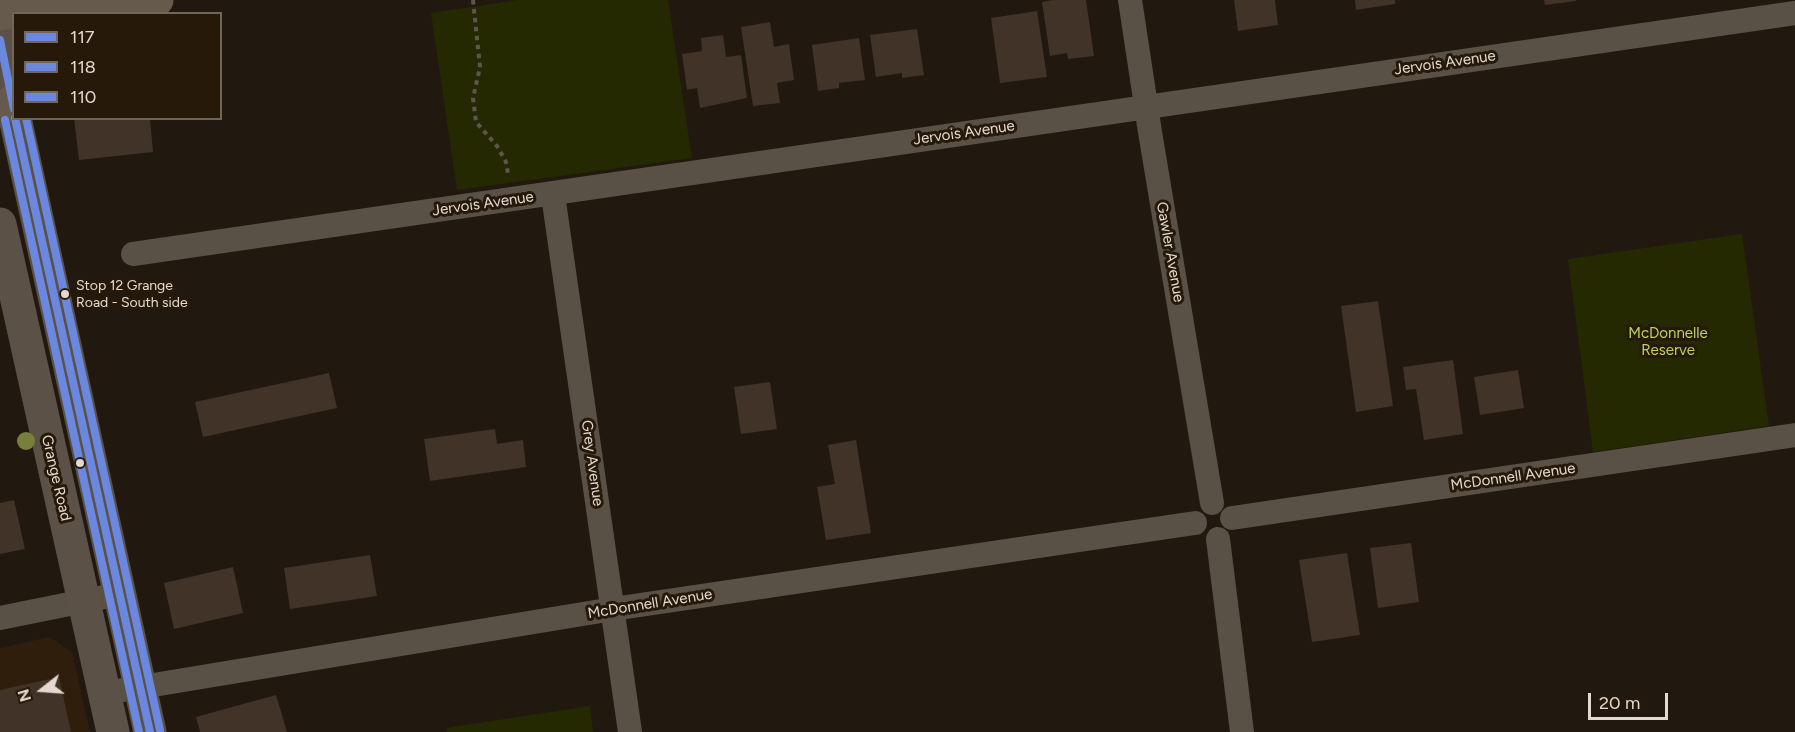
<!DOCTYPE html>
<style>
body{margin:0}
#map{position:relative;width:1795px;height:732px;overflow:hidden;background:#211910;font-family:Figtree,sans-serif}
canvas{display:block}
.legend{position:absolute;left:12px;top:12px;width:210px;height:108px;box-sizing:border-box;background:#27190a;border:2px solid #726659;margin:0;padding:8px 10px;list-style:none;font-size:18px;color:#e3d9d0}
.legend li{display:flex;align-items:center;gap:12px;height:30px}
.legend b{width:30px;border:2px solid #726659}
.north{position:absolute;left:12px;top:660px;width:60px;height:60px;-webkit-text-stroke:4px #27190a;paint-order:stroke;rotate:253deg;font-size:16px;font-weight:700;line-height:24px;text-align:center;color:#e3d9d0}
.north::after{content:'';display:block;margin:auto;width:21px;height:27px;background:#e3d9d0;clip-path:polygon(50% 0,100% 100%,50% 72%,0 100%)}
.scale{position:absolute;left:1588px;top:693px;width:80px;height:27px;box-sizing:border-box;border:3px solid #e3d9d0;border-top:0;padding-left:8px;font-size:18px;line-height:21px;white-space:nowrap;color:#e3d9d0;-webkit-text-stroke:4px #27190a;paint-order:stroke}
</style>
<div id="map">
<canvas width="1795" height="732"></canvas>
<ul class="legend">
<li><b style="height:8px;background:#6b88e0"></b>117</li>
<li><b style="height:8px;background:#6b88e0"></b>118</li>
<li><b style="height:8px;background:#6b88e0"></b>110</li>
</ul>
<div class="north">N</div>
<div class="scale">20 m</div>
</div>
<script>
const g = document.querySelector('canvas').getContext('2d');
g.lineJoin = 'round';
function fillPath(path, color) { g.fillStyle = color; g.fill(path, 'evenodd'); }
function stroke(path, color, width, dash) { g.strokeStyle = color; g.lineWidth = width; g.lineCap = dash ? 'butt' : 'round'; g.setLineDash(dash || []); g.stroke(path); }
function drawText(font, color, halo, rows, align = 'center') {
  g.font = font + ' Figtree,sans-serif'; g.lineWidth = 6; g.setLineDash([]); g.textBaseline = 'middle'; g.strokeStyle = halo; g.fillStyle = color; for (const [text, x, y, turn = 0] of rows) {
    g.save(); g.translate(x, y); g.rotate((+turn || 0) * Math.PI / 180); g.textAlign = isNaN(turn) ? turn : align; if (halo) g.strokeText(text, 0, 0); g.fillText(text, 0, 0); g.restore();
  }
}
fillPath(new Path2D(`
 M50 637 72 652 90 732H0V648Z`), '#301e0c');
fillPath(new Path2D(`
 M518 0H668L692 158 457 190 431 13Z
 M1742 234 1769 426 1593 452 1568 259Z
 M590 706 593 732H447L446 728Z`), '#242902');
fillPath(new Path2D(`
 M1053 0H1086L1094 56 1068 59 1067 53 1050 56 1042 2Z
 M1234 0H1275L1278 25 1238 31Z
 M1355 0H1395V4L1356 10Z
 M1544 0H1576V1L1545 5Z
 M1037 11 1047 77 1000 83 991 18Z
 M770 22 774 47 789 44 794 80 777 83 780 103 753 106 741 27Z
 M917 29 924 75 902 78V73L876 77 870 35Z
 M723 35 726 57 741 55 747 98 700 108 697 88 687 90 682 54 702 51 701 38Z
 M859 38 865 80 839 83V88L818 91 812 45Z
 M74 118H150L153 152 79 160Z
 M1378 301 1393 406 1356 412 1341 306Z
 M1453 360 1463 434 1424 440 1416 389 1406 390 1403 367Z
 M1518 370 1524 408 1480 415 1474 377Z
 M329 373 337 408 203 437 195 402Z
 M770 382 777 429 741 434 734 387Z
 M495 429 497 444 523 440 526 467 430 481 424 439Z
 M856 440 871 533 826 540 817 487 835 484 828 445Z
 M14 500 25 549 0 554V503Z
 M1411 543 1419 602 1378 608 1370 548Z
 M1347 553 1360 635 1312 642 1299 560Z
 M370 555 377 596 290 609 284 568Z
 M233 567 243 613 174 629 164 583Z
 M59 677 71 732H0V690Z
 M276 695 287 732H200L196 717Z`), '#413327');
stroke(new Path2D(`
 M473 0 480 67 473 98 476 122 497 146 506 162 508 174`), '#5d564e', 4, [4.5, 4.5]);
stroke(new Path2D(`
 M1130 0 1150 132 1212 503
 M553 195 630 732
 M133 254C687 175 1241 92 1795 13
 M1232 518 1795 435
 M1218 539 1242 732
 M0 618 119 594
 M105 693 613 609 1195 523`), '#595046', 24);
stroke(new Path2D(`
 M0 40 14 112
 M15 118 150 732
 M0 224 113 732`), '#5c5146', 33);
stroke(new Path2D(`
 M0 14 108 0
 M124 14 157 0
 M12 105 14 100`), '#655a4c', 33);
stroke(new Path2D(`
 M0 40 14 109
 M15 118 150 732`), '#6b88e0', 8);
stroke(new Path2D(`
 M5 120 139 732`), '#6b88e0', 8);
stroke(new Path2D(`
 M26 118 160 730`), '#6b88e0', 8);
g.fillStyle = '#76803b';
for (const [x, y] of [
 [26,441]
]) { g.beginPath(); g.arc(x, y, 9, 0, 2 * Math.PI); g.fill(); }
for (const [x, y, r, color] of [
 [65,294,5,"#e3d9d0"],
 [80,463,5,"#e3d9d0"]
]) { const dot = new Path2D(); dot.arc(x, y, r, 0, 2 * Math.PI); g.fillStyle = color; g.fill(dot); stroke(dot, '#27190a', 2); }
drawText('14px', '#e3d9d0', '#27190a', [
 ["Stop 12 Grange",76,286],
 ["Road - South side",76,303]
], 'left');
drawText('15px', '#e3d9d0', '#27190a', [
 ["Jervois Avenue",1445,63,-8],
 ["Jervois Avenue",964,133,-8],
 ["Jervois Avenue",483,204,-8],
 ["Gawler Avenue",1170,252,80],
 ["Grey Avenue",592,463,82],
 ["McDonnell Avenue",1513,477,-8],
 ["Grange Road",56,478,77],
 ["McDonnell Avenue",650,604,-9]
]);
drawText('15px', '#bbd45f', '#27190a', [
 ["McDonnelle",1668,334],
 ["Reserve",1668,351]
]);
</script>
